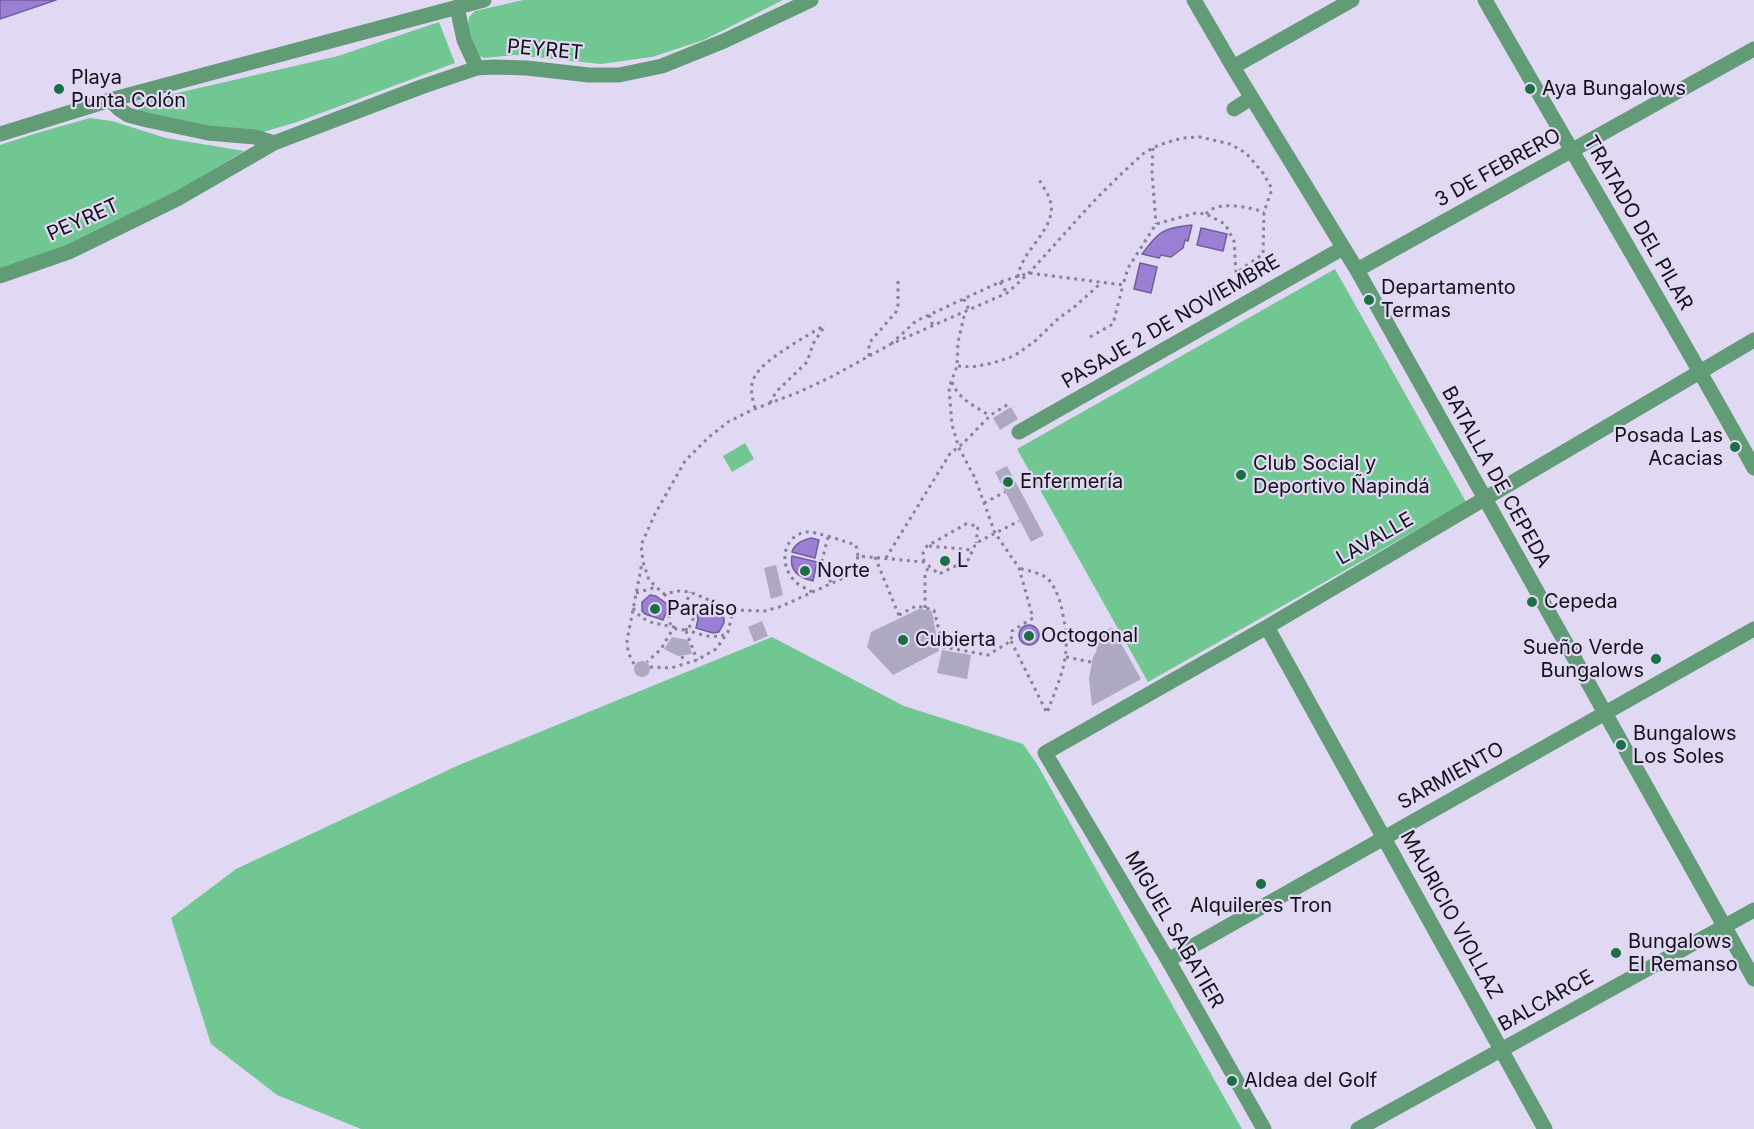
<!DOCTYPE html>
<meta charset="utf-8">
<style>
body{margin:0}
canvas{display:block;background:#e1d9f4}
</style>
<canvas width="1754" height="1129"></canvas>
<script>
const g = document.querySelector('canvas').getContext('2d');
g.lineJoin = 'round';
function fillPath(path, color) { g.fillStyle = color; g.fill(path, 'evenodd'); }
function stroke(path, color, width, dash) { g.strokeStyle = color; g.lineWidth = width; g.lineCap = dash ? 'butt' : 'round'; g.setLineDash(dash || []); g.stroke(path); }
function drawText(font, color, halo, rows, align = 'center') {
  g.font = font + ' Inter,sans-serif'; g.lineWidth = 4.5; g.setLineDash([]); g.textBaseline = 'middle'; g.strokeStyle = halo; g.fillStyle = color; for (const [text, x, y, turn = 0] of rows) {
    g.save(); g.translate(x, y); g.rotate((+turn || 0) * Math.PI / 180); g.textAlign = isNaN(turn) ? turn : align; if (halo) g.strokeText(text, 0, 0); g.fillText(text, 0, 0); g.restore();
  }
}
fillPath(new Path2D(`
 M523 0H783L704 40 652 57 601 64 515 55 484 58 475 54 467 33 469 17 475 11Z
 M439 22 455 63 297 122 260 133 202 127 138 113V102L338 56Z
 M90 118 112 121 166 138 244 151 158 202 68 247 0 269V145L37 133Z
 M1335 269 1466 502 1148 682 1017 449Z
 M745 443 754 459 732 472 723 456Z
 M772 637 904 706 1023 744 1037 764 1242 1129H361L277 1095 211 1044 171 918 236 869 459 765Z`), '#70c791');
const water = new Path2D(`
 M0 0H56L0 19Z
 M1192 225 1188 241 1185 240 1183 248 1171 257 1161 255 1159 258 1142 254C1160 231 1162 228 1192 225Z
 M1201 228 1227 234 1223 251 1197 245Z
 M1140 263 1157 267 1151 293 1134 289Z
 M811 538 819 540 815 558 792 552C794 544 803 540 811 538Z
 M792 556 817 562 813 581C800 578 789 571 792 556Z
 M650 595 656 596 670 606 667 611 663 620 645 614 642 611V602Z
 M716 612 724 618V623L719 632 713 633 696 628 698 619 697 614Z
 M1019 635a10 10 0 1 1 20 0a10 10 0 1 1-20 0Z`);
fillPath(water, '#9b7fd4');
stroke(water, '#725e9c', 1.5);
fillPath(new Path2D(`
 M1011 407 1018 419 1000 430 993 418Z
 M1007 466 1044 535 1031 542 995 472Z
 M776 565 783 595 771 599 764 568Z
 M919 609 932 611 939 651 893 675 867 647 871 632Z
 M762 621 768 636 754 642 748 627Z
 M1112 627 1141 679 1092 706 1089 678 1093 657 1097 650 1092 640Z
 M672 637 688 640 692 654 678 656 664 649Z
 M942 650 971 655 967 679 937 673Z
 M634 669a8 8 0 1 1 16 0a8 8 0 1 1-16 0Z`), '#afa8c1');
stroke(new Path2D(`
 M1153 148 1152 172 1156 224
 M1206 214C1217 200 1249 207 1264 212
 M1018 277C1021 249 1059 228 1050 200 1048 193 1042 186 1039 179
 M1000 282 1007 293
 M964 299 969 310
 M929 315 933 326
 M1090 337 1113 324 1123 285
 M891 344 916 321 1000 282 1029 273 1123 285 1128 268 1156 224 1196 213 1206 214 1225 224 1234 241 1236 273 1263 254 1264 212 1272 189 1263 173 1246 153 1230 144 1200 137 1182 138 1159 145 1145 152 1118 177 1093 202 1029 273 1007 293 891 344 831 377 799 392 752 410 728 422 709 437 685 461 655 514 641 545 643 562 649 580 664 594 679 591 690 592 733 610 765 611 782 606 854 573 858 556 924 562 939 574 968 560 976 543 1019 521
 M869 356V343L896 312 898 305V277
 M958 366 972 367 993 363 1014 356 1035 341 1060 317 1072 309 1101 283
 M952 382C958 399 975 406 990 416
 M770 403 776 392 807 362 813 344 824 327
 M755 408C752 398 749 386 755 376 764 359 807 336 825 325
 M984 503 1005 492
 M828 537 822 561 831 583
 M929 546 973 550
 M875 557 900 618
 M886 558 951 452C964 445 979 426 991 415 996 411 1003 408 1008 404
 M924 562 923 553 927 546 966 524 978 526 976 543
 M812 592C806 588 797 585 793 579 779 563 783 536 806 532 815 531 846 542 856 545L858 556
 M636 593 653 588 658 589
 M664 594 678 607
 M669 618a12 12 0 1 1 24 0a12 12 0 1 1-24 0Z
 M685 607 690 592
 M633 608C644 624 656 623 674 627L661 649 647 662
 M925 608V574L929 566
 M899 615 916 606 934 610 943 647 988 655 1011 641 1012 631 1033 618 1019 568 995 533 975 478 959 448 952 425 949 388 957 366 958 342 965 312
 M685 629C697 634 712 639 724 635
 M686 631 697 660
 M1011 641 1047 713C1061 675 1072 656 1063 615 1061 603 1057 590 1049 580 1043 573 1028 571 1019 568
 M682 656 684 663
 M1066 657 1091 662
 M634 664 628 652 627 641 642 563
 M650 667 671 668 697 660 716 649 728 632 733 610`), '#888296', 3, [3, 4.5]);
stroke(new Path2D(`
 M1194 0 1233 67 1357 270 1754 979
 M1485 0C1574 156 1667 311 1754 468
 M457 7 464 40 477 68
 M1233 67 1352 0
 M110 100 119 109 128 115 147 120 208 133 255 137 274 143
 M1234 109 1251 98
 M0 134 110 100 484 0
 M1357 270 1754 49
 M0 276 69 252 177 199 274 143 421 87 477 68 495 67 527 68 589 75H619L662 66 724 41 811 0
 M1019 432 1343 248
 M1267 627 1545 1129
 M1168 960 1754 629
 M1264 1129 1168 960 1045 753 1267 627 1754 340
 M1358 1129 1754 910`), '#629c76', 15);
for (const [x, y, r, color] of [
 [59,89,6,"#1a7043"],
 [1530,89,6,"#1a7043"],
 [1369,300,6,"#1a7043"],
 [1735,447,6,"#1a7043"],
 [1241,475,6,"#1a7043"],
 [1008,482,6,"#1a7043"],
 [945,561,6,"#1a7043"],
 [805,571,6,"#1a7043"],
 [1532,602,6,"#1a7043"],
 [655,609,6,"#1a7043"],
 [1029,636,6,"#1a7043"],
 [903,640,6,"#1a7043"],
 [1656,659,6,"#1a7043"],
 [1621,745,6,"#1a7043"],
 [1261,884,6,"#1a7043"],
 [1616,953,6,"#1a7043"],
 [1232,1081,6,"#1a7043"]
]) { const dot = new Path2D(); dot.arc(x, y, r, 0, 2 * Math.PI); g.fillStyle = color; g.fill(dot); stroke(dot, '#e1d9f4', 2); }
drawText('20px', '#14111a', '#e1d9f4', [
 ["PEYRET",545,50,5],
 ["3 DE FEBRERO",1498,168,-29],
 ["PEYRET",83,220,-24],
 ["TRATADO DEL PILAR",1638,223,60],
 ["PASAJE 2 DE NOVIEMBRE",1171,322,-30],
 ["BATALLA DE CEPEDA",1496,477,61],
 ["LAVALLE",1375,539,-30],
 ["SARMIENTO",1451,776,-29],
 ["MAURICIO VIOLLAZ",1451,915,61],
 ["MIGUEL SABATIER",1174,930,60],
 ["BALCARCE",1546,1001,-29]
]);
drawText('20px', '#14111a', '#e1d9f4', [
 ["Playa",71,78],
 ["Punta Colón",71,101],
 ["Aya Bungalows",1542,89],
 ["Departamento",1381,288],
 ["Termas",1381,311],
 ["Posada Las",1723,436,"right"],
 ["Acacias",1723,459,"right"],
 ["Club Social y",1253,464],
 ["Deportivo Ñapindá",1253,487],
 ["Enfermería",1020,482],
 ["L",957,561],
 ["Norte",817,571],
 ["Cepeda",1544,602],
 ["Paraíso",667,609],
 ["Octogonal",1041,636],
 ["Cubierta",915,640],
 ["Sueño Verde",1644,648,"right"],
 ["Bungalows",1644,671,"right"],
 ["Bungalows",1633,734],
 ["Los Soles",1633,757],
 ["Alquileres Tron",1261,906,"center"],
 ["Bungalows",1628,942],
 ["El Remanso",1628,965],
 ["Aldea del Golf",1244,1081]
], 'left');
</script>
